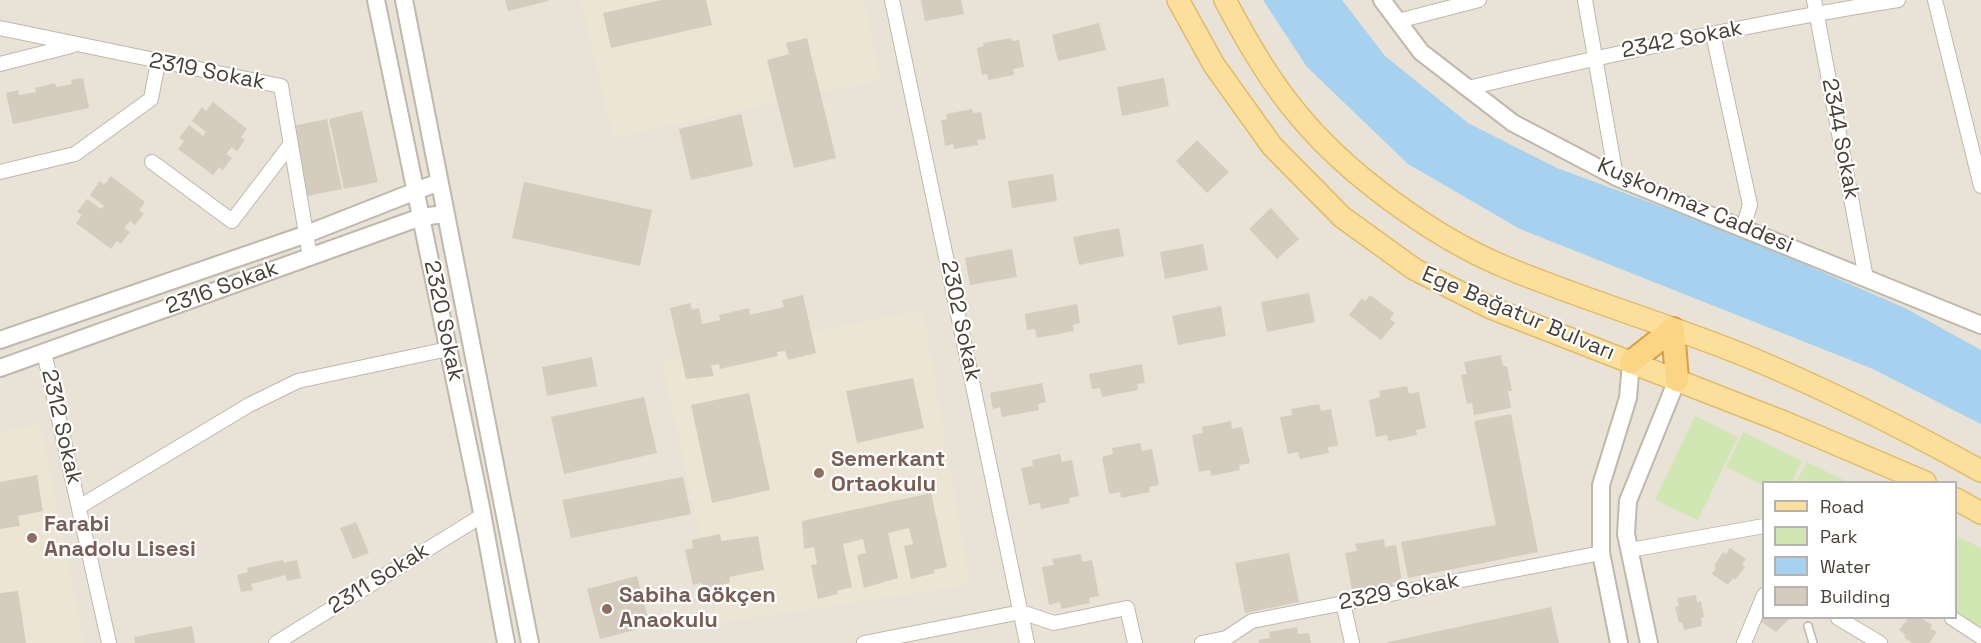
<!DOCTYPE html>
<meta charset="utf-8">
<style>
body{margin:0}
#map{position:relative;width:1981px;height:643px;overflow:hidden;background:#f4f0e9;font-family:"Space Grotesk",sans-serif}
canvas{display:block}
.legend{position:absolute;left:1762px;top:481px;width:195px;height:138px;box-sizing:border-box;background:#fff;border:2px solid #b5b3af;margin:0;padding:8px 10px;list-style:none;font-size:18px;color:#474137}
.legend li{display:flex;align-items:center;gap:12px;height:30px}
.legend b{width:30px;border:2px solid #b5b3af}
</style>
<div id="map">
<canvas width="1981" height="643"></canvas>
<ul class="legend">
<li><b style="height:8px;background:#fcdf9a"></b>Road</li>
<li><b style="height:16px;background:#d0e7b3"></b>Park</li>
<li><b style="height:16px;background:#a7d2ef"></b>Water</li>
<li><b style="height:16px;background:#d5ccbe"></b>Building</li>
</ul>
</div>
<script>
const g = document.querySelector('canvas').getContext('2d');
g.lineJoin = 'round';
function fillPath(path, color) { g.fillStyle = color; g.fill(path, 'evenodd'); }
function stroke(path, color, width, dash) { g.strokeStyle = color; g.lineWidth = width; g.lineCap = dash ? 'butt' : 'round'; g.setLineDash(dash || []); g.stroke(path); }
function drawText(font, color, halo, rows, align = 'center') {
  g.font = font + ' "Space Grotesk",sans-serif'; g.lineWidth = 4.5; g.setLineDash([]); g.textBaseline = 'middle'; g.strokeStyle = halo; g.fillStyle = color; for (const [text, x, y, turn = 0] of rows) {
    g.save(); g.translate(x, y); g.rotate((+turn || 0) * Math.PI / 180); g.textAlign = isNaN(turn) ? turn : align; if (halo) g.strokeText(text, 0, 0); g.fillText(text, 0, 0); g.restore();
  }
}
fillPath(new Path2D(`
 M0 0H1981V643H0ZM1764 482H1956V618H1764Z`), '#e8e2d7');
fillPath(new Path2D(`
 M581 0H865L880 80 613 138Z
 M923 310 970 585 719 623 662 362Z
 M41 424 84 643H0V432Z`), '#ede5d3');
fillPath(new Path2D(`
 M1695 416 1738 437 1698 520 1655 500Z
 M1743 432 1802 461 1792 482H1764L1763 485 1726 467Z
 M1807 462 1848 482H1796Z
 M1956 536 1981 548V631L1956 615Z`), '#d0e7b3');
fillPath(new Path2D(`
 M1263 0H1342L1385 56 1468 123 1557 168 1733 233 1905 308 1981 350V424L1873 369 1520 229 1408 164 1307 67Z`), '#a7d2ef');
fillPath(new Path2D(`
 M505 0H548V1L508 11Z
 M661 0H706L712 25 611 48 603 13Z
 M921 0H961L964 14 925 21Z
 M1099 23 1106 50 1058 61 1052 35Z
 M807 38 836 158 794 168 767 60 789 54 786 43Z
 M1011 38 1012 41 1019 40 1024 67 1013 69 1014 75 988 80 987 74 982 75 977 48 984 46 983 43Z
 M83 78 89 108 13 124 6 93 18 90 19 95 36 92 35 88 55 83 56 87 72 84 71 80Z
 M1164 78 1169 106 1122 116 1117 87Z
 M213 102 247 129 241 137 245 140 237 151 232 147 226 154 232 158 223 170 219 167 213 175 178 149 184 141 179 138 189 125 203 136 206 132 192 121 202 107 206 111Z
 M972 109 973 113 981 112 986 139 977 140 978 145 954 149 953 144 945 146 941 120 947 119 946 114Z
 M362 111 378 182 344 189 329 119Z
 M741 114 753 166 691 180 679 129Z
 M327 119 342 189 303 197 288 127Z
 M1197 140 1229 172 1207 193 1176 161Z
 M1053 174 1057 201 1012 208 1008 181Z
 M111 176 145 202 139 210 144 214 135 225 130 221 124 228 130 232 121 244 117 241 111 249 76 223 82 215 77 212 87 199 101 209 104 206 90 195 100 181 104 185Z
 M524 182 652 210 640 266 512 238Z
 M1271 208 1299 239 1277 259 1249 229Z
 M1119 228 1124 256 1079 265 1073 237Z
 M1203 244 1208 270 1165 279 1160 252Z
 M1012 249 1017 277 970 285 965 258Z
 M1309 293 1315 322 1267 332 1261 302Z
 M803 295 816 353 788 360 785 351 777 352 778 356 720 369 719 364 711 366 714 376 686 379 670 308 690 303 692 310 699 308 702 324 720 320 719 315 749 308 750 315 784 307 782 300Z
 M1370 295 1394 313 1390 319 1395 323 1381 340 1349 315 1362 298 1365 301Z
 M1077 304 1080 323 1073 325 1074 331 1037 338 1035 329 1027 330 1025 314Z
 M1221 306 1226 336 1178 345 1172 316Z
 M1501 355 1503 366H1507L1512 391H1508L1511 408 1474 415 1472 403 1467 404 1461 375 1467 374 1464 362Z
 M592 357 597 386 547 396 542 367Z
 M1142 364 1145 383 1137 384 1138 390 1102 397 1100 388 1092 389 1089 374Z
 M913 378 924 428 857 443 846 391Z
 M1042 383 1046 402 1038 404 1039 410 1002 417 1000 407 993 409 990 393Z
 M1407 386 1409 394 1419 392 1426 428 1416 430 1417 435 1388 441 1387 435 1376 437 1369 400 1380 397 1379 391Z
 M749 393 770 490 712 503 691 405Z
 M644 397 657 453 564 474 551 417Z
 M1319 404 1321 411 1331 409 1338 446 1328 447 1329 453 1300 459 1298 452 1288 454 1280 417 1292 415 1291 409Z
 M1511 414 1538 552 1408 578 1401 542 1496 525 1474 421Z
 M1231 421 1232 429 1242 427 1250 463 1239 465 1240 470 1211 476 1210 470 1199 472 1192 435 1203 433 1202 427Z
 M1140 443 1142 451 1152 449 1159 485 1149 487 1150 492 1121 498 1120 492 1109 494 1102 457 1113 454 1112 448Z
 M1060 454 1062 462 1072 460 1079 496 1069 498 1070 503 1041 509 1040 503 1029 505 1021 468 1033 466 1032 460Z
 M37 475 43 511 18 516 20 526 0 529V482Z
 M683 477 691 514 571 538 562 500Z
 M931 493 947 567 934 570 935 573 911 579 904 546 913 544 909 528 888 533 898 578 864 588 857 555 866 553 863 539 843 544 852 587 837 591 838 594 818 599 811 565 817 564 814 547 804 549 802 521Z
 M356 522 369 553 353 559 340 528Z
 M720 534 721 541 758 536 764 570 729 577 730 583 704 588 702 583 693 585 685 550 693 548 692 540Z
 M1384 539 1385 547 1396 545 1402 581 1392 583 1393 588 1364 594 1363 588 1352 590 1345 553 1357 551 1355 544Z
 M1730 548 1746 559 1742 565 1745 567 1735 580 1733 578 1728 585 1712 574 1716 568 1714 566 1723 552 1726 554Z
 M1289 553 1299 602 1245 613 1235 563Z
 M1081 554 1082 562 1092 560 1099 596 1089 598 1090 603 1061 609 1060 602 1049 605 1042 567 1054 565 1052 559Z
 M283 560 284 563 297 560 301 578 287 581 286 575 251 584 253 590 241 592 237 575 248 572 247 568Z
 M637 576 650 626 600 639 587 589Z
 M18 591 26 643H0V593Z
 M1696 595 1697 602 1701 601 1704 617 1701 618 1702 626 1684 630 1682 622 1679 623 1675 607 1679 606 1677 598Z
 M1551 607 1559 643H1388V642Z
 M1763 618H1790L1776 632 1760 621Z
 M1908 618H1921L1932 625 1930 628 1937 632 1929 643H1912L1904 637 1906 635 1899 630Z
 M192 626 195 643H135L134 637Z
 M1297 627 1298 634 1309 633 1311 643H1259L1258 640 1270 638 1269 632Z`), '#d5ccbe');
const service = new Path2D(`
 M1808 626 1813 643`);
const minor = new Path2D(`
 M892 0 1027 643
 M1585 0 1616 177
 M1814 0 1866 278
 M1935 0 1981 186
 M1398 21 1479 0
 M0 28 281 86 310 257
 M1713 34 1750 205 1743 228
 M0 64 71 46
 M1468 88C1610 54 1754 23 1898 0
 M152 162 232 221 290 145
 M0 172 75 154 151 99 158 62
 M44 352 109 643
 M79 507 249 405 298 381 448 349
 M1630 550 1764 526
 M1343 603 1352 643
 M1838 618 1880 643
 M1952 618 1981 637
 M276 643 483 515
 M864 643 1021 612 1054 623 1127 608 1135 643
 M1202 643 1226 638 1252 621 1601 553
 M1744 643 1764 595`);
const tertiary = new Path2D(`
 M376 0 480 502 506 643
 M404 0 530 643
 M1382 0 1421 52 1513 123 1616 177 1981 325
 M0 340 304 235 439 182
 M0 368 421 217 445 214
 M1619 643 1601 553V485L1628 398 1631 362
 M1649 643 1626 534 1628 501 1677 380`);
const primary = new Path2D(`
 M1178 0 1214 65 1272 146 1342 217 1414 269 1491 308 1784 422 1925 482
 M1225 0C1245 38 1268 79 1296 112 1345 173 1433 237 1505 267 1584 300 1667 324 1746 356 1826 389 1905 429 1981 471
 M1956 499 1981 513`);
const trunk = new Path2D(`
 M1631 362 1673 329 1677 380`);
stroke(service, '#bfb8ab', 10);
stroke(minor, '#bfb8ab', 16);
stroke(tertiary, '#bfb8ab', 20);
stroke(primary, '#e1bc69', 24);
stroke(trunk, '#da9f3d', 26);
stroke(service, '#fff', 7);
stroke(minor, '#fff', 14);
stroke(tertiary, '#fff', 16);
stroke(primary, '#fcdf9a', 21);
stroke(trunk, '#fbd484', 22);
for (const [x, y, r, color] of [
 [819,473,6,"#8d6e63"],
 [32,538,6,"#8d6e63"],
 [607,609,6,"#8d6e63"]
]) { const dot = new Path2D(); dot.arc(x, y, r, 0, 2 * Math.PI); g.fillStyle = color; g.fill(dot); stroke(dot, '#fff', 2); }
drawText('22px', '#474137', '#fff', [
 ["2342 Sokak",1682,40,-11],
 ["2319 Sokak",207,72,11],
 ["2344 Sokak",1840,139,79],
 ["Kuşkonmaz Caddesi",1695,206,23],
 ["2316 Sokak",222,288,-20],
 ["Ege Bağatur Bulvarı",1518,314,23],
 ["2320 Sokak",443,321,78],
 ["2302 Sokak",960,321,78],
 ["2312 Sokak",61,427,77],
 ["2311 Sokak",379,579,-32],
 ["2329 Sokak",1399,592,-11]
]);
drawText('bold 22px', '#785e54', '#fff', [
 ["Semerkant",831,460],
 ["Ortaokulu",831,485],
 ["Farabi",44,525],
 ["Anadolu Lisesi",44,550],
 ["Sabiha Gökçen",619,596],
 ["Anaokulu",619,621]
], 'left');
</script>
